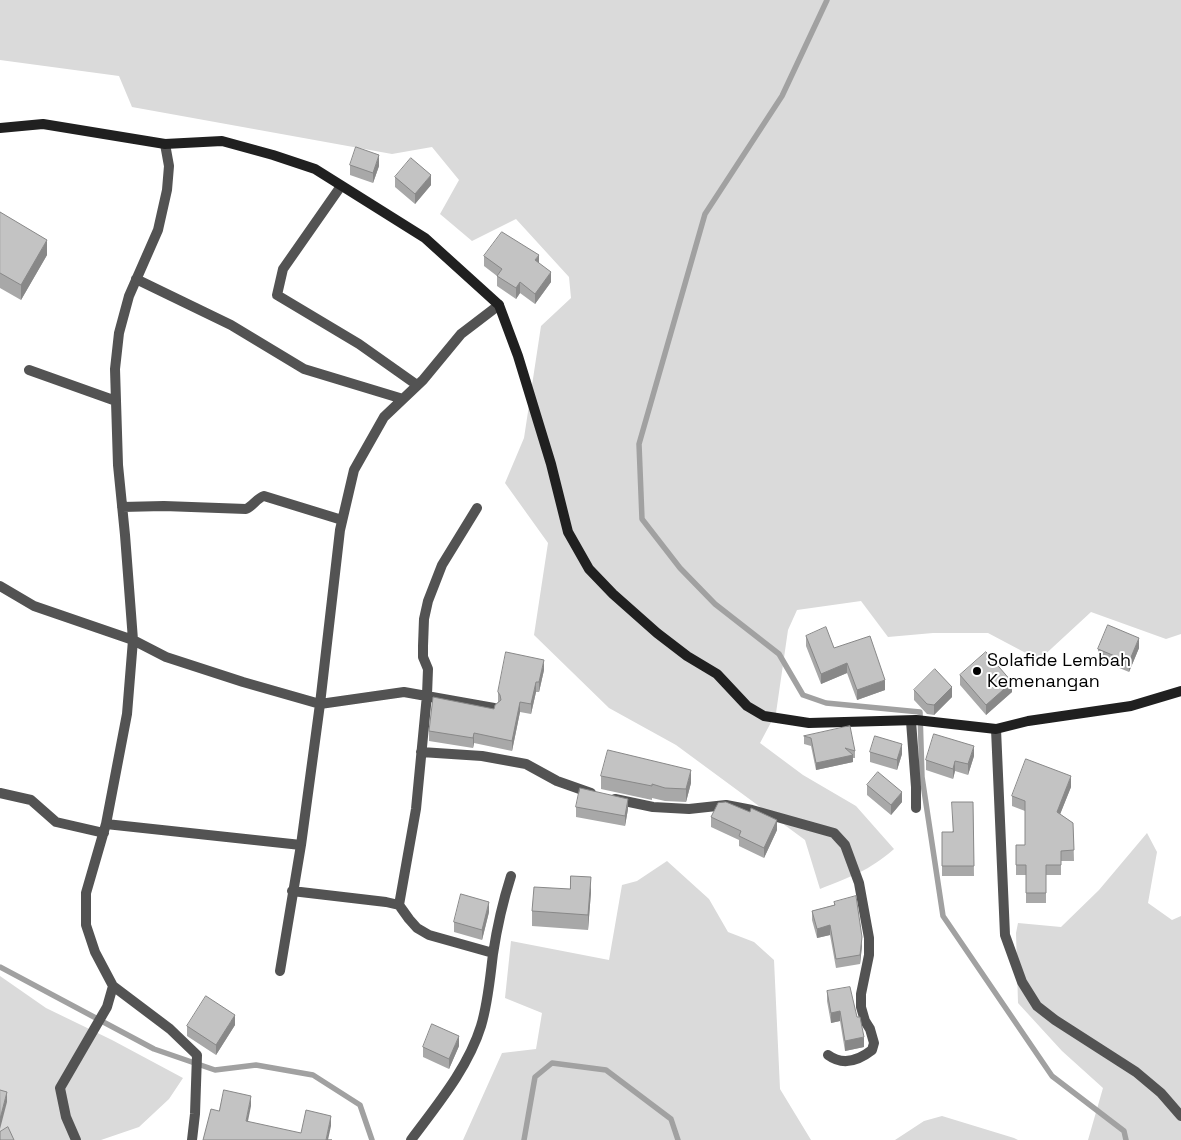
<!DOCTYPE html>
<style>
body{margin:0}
canvas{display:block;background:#fff}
</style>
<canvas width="1181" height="1140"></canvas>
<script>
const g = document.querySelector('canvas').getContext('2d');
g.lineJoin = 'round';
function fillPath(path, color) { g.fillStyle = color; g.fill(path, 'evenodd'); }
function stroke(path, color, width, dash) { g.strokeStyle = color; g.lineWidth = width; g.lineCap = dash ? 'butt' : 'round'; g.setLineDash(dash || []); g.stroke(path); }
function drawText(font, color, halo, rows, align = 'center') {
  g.font = font + ' "Space Grotesk",sans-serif'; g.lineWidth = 4; g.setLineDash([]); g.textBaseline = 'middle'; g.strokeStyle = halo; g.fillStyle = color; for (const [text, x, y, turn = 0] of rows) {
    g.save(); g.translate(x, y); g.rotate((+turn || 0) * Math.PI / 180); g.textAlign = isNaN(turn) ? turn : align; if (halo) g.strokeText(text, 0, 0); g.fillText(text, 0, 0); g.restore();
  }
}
fillPath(new Path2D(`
 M0 0H1181V634L1166 639 1091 612 1039 660 988 633H933L888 637 861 601 797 610 788 630 776 713 760 743 803 775 856 806 894 849C869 871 850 877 820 889L805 840 676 745 609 708 534 635 548 543 505 483 524 438 541 326 571 298 569 277 516 219 472 241 440 214 459 180 432 147 392 154 132 107 119 76 0 60Z
 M1147 833 1157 852 1148 903 1172 920 1181 916V1140H1088L1103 1088 1062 1051 1018 1003 1016 933 1018 923 1061 927 1099 890Z
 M667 861 709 899 728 932 754 942 774 960 780 1089 811 1140H463L502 1053 536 1049 542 1013 505 998 511 941 609 960 622 885 637 881Z
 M0 976 46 1008 112 1040 183 1078 169 1099 139 1127 101 1140H0Z
 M942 1116 1014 1138 1018 1140H895L924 1121Z`), '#dadada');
stroke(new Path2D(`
 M827 0 782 96 705 214 639 444 642 519 680 568 715 604 779 654 803 695 826 703 920 712 922 777 943 916 1052 1076 1124 1131 1126 1140
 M0 967 154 1049 215 1070 256 1065 313 1075 360 1105 372 1140
 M524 1140 535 1077 552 1063 606 1070 671 1119 678 1140`), '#a1a1a1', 5.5);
stroke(new Path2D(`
 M341 186 283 269 277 295 359 344 417 385
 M136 279 231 325 304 369 403 399
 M29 370 116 401
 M122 507 164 506 246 509C253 506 257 498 264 496L342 520
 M0 586 34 606 133 640 166 657 243 682 320 704 404 692 494 708
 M911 721 916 787V808
 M996 729 1005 935 1022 982 1037 1006 1055 1020 1136 1072 1161 1093 1181 1116
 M421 752 482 756 526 764 557 781 591 793
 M0 793 31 800 56 822 104 833
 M615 799 653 807 689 809 726 805 752 810 834 833 845 845 859 883 869 938V955L861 994V1007L865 1021 870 1029 874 1043 872 1050C858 1061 843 1066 828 1055
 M106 824 301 845
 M292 891 386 902 399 905 409 919 417 928 429 935 493 953
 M399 905 416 809 427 695 428 669 423 657V646L424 619 428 601 442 565 477 508
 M280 971 301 845 320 704 340 530 354 470 384 417 423 380 461 334 499 305
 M113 986 170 1029 197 1055 195 1114 192 1140
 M76 1140 66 1117 60 1088 107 1007 113 986 95 952 86 925V893L106 824 127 714 133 640 125 535 118 465 115 369 119 333 129 296 158 230 167 190 169 166 165 144
 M411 1140C437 1105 468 1068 481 1026 488 1003 490 978 493 954 497 927 503 901 511 876`), '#535353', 10);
stroke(new Path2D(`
 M0 128 43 124 165 144 222 141 273 155 315 169 425 238 499 305 518 356 551 464 568 532 589 569 613 594 657 633 687 656 717 674 747 706 764 716 809 723 916 720 996 729 1028 721 1131 706 1181 691`), '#202020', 10);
fillPath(new Path2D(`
 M350 165 379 166 373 183 350 175Z
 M395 177 431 185 415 204 395 187Z
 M0 212 47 255 21 300 0 288Z
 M484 256 539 263 551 282 535 304 520 293 516 299 497 286V276L484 266Z
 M806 636 834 648 885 690 857 700 847 673 821 684 806 646Z
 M1139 648 1129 672 1098 659V649Z
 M544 670 539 692H536L531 714 520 712 512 751 474 743 473 748 429 741V731L494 709 498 702V692Z
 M960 675 1012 692 986 715 960 685Z
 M914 690 952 697 934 715 927 714 914 700Z
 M804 736 855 751V758H853V762L816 770 811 746 804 744Z
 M870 752 902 754 897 770 870 762Z
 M974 756 968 775 955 771 953 779 926 770V760Z
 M601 776 691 783 686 802 665 801 652 798V800L601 789Z
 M867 785 902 802 891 815 867 795Z
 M1071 787 1060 814 1073 823 1074 861H1061V875H1046V903H1026V875H1016V845H1025V811L1012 806V796Z
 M973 802 974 876H942V832H952Z
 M576 807 628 809 625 826 576 817Z
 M711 817 777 830 764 858 739 846V840L711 827Z
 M591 892 588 930 532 926V911Z
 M834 902 862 946 860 964 836 968 830 935 817 938 812 920V911L834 905Z
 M489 912 482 940 454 932V922Z
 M827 991 857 1017 864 1047 845 1051 840 1021 831 1023 827 1001Z
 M235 1025 216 1055 187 1036V1026Z
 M459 1046 449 1069 423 1057V1047Z`), '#a8a8a8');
fillPath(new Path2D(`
 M379 155V166L373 183V173Z
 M431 175V185L415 204V194Z
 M47 240V255L21 300V285Z
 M539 255V265L535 260Z
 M551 272V282L535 304V294Z
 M520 282V293L516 299V288Z
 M1139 638V648L1129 672V662Z
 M544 660V670L539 692V682Z
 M847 663V673L821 684V674Z
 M885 680V690L857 700V690Z
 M536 682V692L531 714V704Z
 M1012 682V692L986 715V705Z
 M952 687V697L934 715V705Z
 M520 702V712L512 751V741Z
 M474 733V743L473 748V738Z
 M902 744V754L897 770V760Z
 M974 746V756L968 775V764Z
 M853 755V762L816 770V763Z
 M955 761V771L953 779V769Z
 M691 770V783L686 802V789Z
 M1071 776V787L1057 822V812Z
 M902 792V802L891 815V805Z
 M628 799V809L625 826V816Z
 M777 820V830L764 858V848Z
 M591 877V892L588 930V915Z
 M489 902V912L482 940V930Z
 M830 925V935L817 938V929Z
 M862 937V946L860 964V955Z
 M840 1011V1021L831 1023V1013Z
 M235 1015V1025L216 1055V1045Z
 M459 1036V1046L449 1069V1059Z
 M864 1037V1047L845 1051V1041Z
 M7 1092V1102L0 1129V1119Z
 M251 1096V1106L246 1131V1121Z
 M331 1116V1126L328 1140H326Z`), '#888');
const building = new Path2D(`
 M356 147 379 155 373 173 350 165Z
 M411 158 431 175 415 194 395 177Z
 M0 212 47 240 21 285 0 273Z
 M502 232 539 255 535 260 551 272 535 294 520 282 516 288 497 276 502 269 484 256Z
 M1108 625 1139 638 1129 662 1098 649Z
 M826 627 834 648 870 636 885 680 857 690 847 663 821 674 806 636Z
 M506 652 544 660 539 682H536L531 704 520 702 512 741 474 733 473 738 429 731 433 697 494 709 495 705 501 700 500 695 498 692Z
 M986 652 1012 682 986 705 960 675Z
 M935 669 952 687 934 705 927 704 914 690Z
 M850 726 855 751 845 748 853 755 816 763 811 738 804 736Z
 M934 734 974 746 968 764 955 761 953 769 926 760Z
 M875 736 902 744 897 760 870 752Z
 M608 750 691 770 686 789 665 788 652 784V786L601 776Z
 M1026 759 1071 776 1057 812 1073 823 1074 850 1061 851V865H1046V893H1026V865H1016V845H1025V801L1012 796Z
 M878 772 902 792 891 805 867 785Z
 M580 788 628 799 625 816 576 807Z
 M726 802 750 812 751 808 777 820 764 848 739 836 741 831 711 817 718 803Z
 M952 802H973L974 866H942V832H953Z
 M571 876 591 877 588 915 532 911 534 887 570 889Z
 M461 894 489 902 482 930 454 922Z
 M856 896 862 937 860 955 836 959 830 925 817 929 812 911 835 905 834 902Z
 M850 987 857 1017H860L864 1037 845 1041 840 1011 831 1013 827 991Z
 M206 996 235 1015 216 1045 187 1026Z
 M432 1024 459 1036 449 1059 423 1047Z
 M0 1090 7 1092 0 1119Z
 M224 1090 251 1096 246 1121 301 1133 306 1110 331 1116 326 1140H332H203L211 1109 219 1111Z
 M8 1127 14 1140H0V1132Z`);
fillPath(building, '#c3c3c3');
stroke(building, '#888', 1);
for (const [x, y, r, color] of [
 [977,671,5,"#000"]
]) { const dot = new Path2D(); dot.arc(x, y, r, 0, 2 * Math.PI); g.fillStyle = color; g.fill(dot); stroke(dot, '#fff', 2); }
drawText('18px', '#000', '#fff', [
 ["Solafide Lembah",987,661],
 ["Kemenangan",987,682]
], 'left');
</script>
